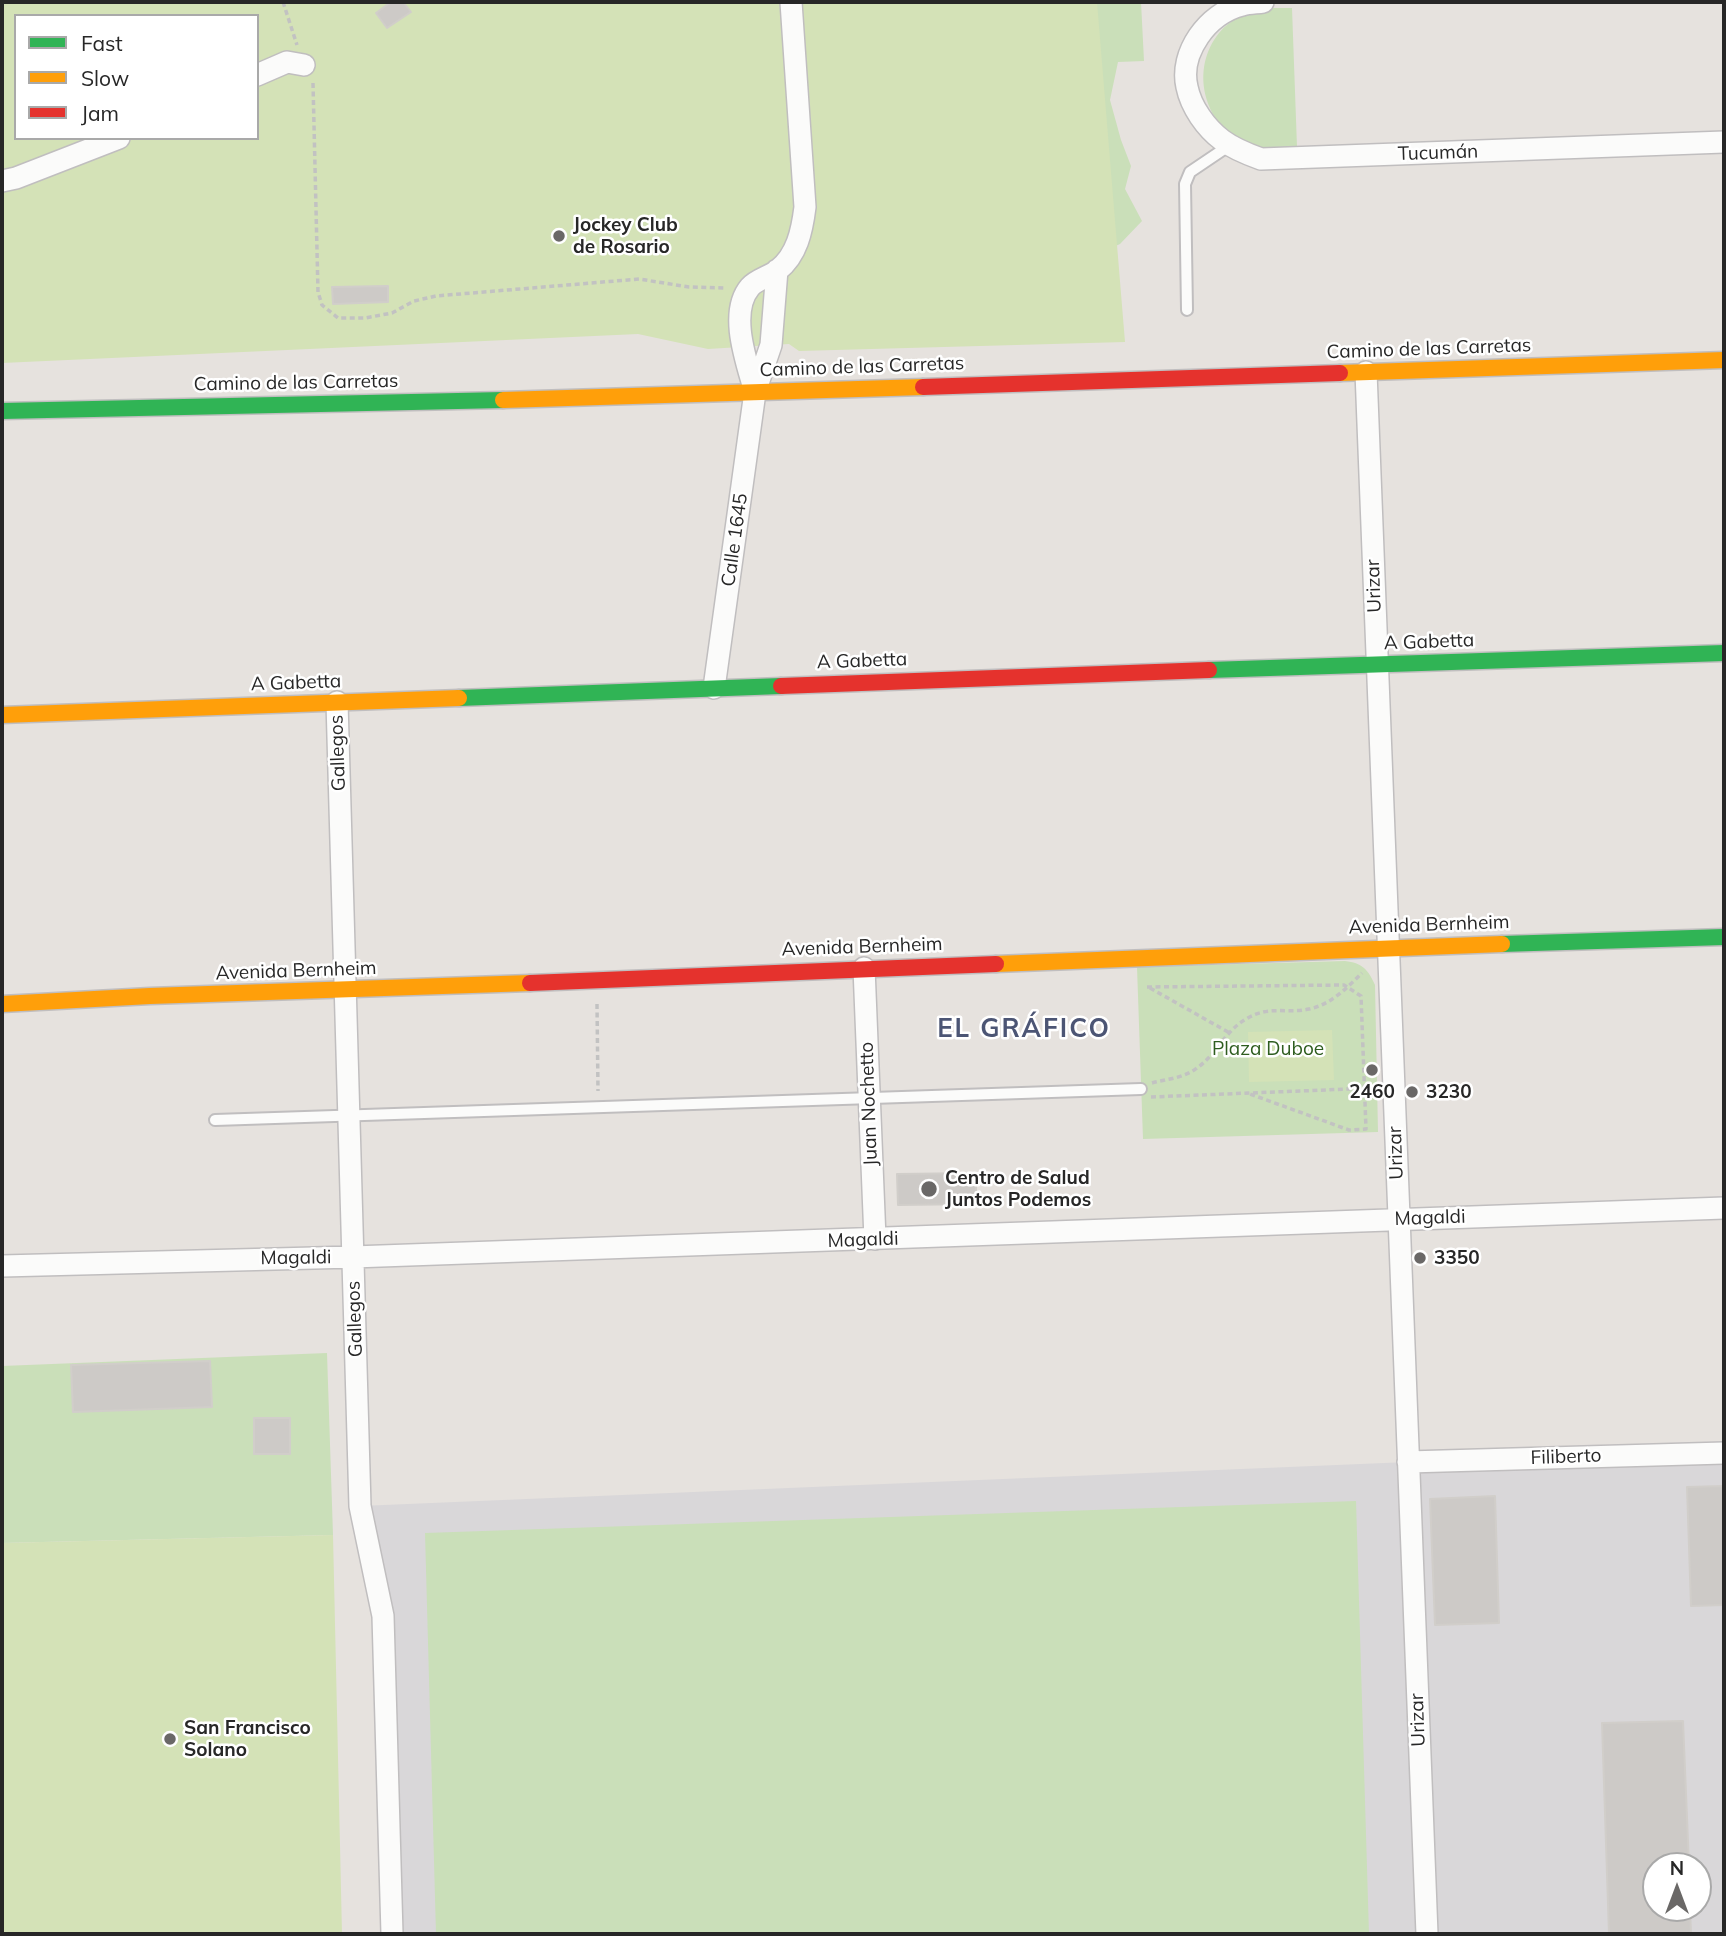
<!DOCTYPE html>
<meta charset="utf-8">
<style>
body{margin:0}
#map{position:relative;width:1726px;height:1936px;overflow:hidden;background:#e6e2de;font-family:Mulish,sans-serif}
canvas{display:block}
.frame{position:absolute;inset:0;border:4px solid #272727;pointer-events:none}
.legend{position:absolute;left:14px;top:14px;width:245px;height:126px;box-sizing:border-box;background:#fff;border:2px solid #a9a9a9;margin:0;padding:9px 12px;list-style:none;font-size:21px;color:#272727}
.legend li{display:flex;align-items:center;gap:14px;height:35px}
.legend b{width:35px;border:2px solid #a9a9a9}
.north{position:absolute;left:1642px;top:1852px;width:70px;height:70px;box-sizing:border-box;background:#fff;border:2px solid #a9a9a9;border-radius:50%;rotate:0deg;font-size:19px;font-weight:700;line-height:28px;text-align:center;color:#272727}
.north::after{content:'';display:block;margin:auto;width:24px;height:32px;background:#6a6867;clip-path:polygon(50% 0,100% 100%,50% 72%,0 100%)}
</style>
<div id="map">
<canvas width="1726" height="1936"></canvas>
<div class="frame"></div>
<ul class="legend">
<li><b style="height:9px;background:#30b455"></b>Fast</li>
<li><b style="height:9px;background:#ff9f0a"></b>Slow</li>
<li><b style="height:9px;background:#e5322d"></b>Jam</li>
</ul>
<div class="north">N</div>
</div>
<script>
const g = document.querySelector('canvas').getContext('2d');
g.lineJoin = 'round';
function fillPath(path, color) { g.fillStyle = color; g.fill(path, 'evenodd'); }
function stroke(path, color, width, dash) { g.strokeStyle = color; g.lineWidth = width; g.lineCap = dash ? 'butt' : 'round'; g.setLineDash(dash || []); g.stroke(path); }
function drawText(font, color, halo, rows, align = 'center') {
  g.font = font + ' Mulish,sans-serif'; g.lineWidth = 5; g.setLineDash([]); g.textBaseline = 'middle'; g.strokeStyle = halo; g.fillStyle = color; for (const [text, x, y, turn = 0] of rows) {
    g.save(); g.translate(x, y); g.rotate((+turn || 0) * Math.PI / 180); g.textAlign = isNaN(turn) ? turn : align; if (halo) g.strokeText(text, 0, 0); g.fillText(text, 0, 0); g.restore();
  }
}
fillPath(new Path2D(`
 M1724 1453V1934H392L383 1616 360 1506 1408 1462ZM1656 1866H1698V1908H1656Z`), '#d9d7d9');
fillPath(new Path2D(`
 M1043 2H1141L1144 61 1118 62 1110 100 1121 140 1131 166 1125 189 1142 221 1120 244 1093 256Z
 M1266 8H1292L1297 147C1280 149 1260 151 1244 143 1203 123 1190 69 1219 33 1231 18 1248 13 1266 8Z
 M1345 961C1362 963 1368 969 1375 985L1378 1132 1143 1139 1137 967Z
 M327 1353 333 1535 2 1543V1366Z
 M1356 1501 1369 1934H436L425 1533Z`), '#cadfb9');
fillPath(new Path2D(`
 M2 2H1097L1125 342 799 351 789 344 708 349 638 334 2 363ZM16 16H257V138H16Z
 M1332 1030 1334 1080 1249 1082 1248 1032Z
 M333 1535 342 1934H2V1543Z`), '#d4e2b7');
const building = new Path2D(`
 M391 2H403L411 12 387 28 376 13Z
 M388 286V302L333 304 332 287Z
 M976 1173V1204L898 1205 897 1174Z
 M210 1361 212 1407 73 1412 71 1365Z
 M254 1418H290V1454H254Z
 M1724 1486V1605L1691 1606 1687 1487Z
 M1495 1496 1499 1623 1435 1625 1430 1499Z
 M1683 1721 1689 1866H1656V1908H1690L1691 1934H1609L1602 1723Z`);
fillPath(building, '#cdcac7');
stroke(building, '#d1ceca', 2);
const lane = new Path2D(`
 M1187 310 1185 184 1190 172 1230 145
 M215 1120 1141 1089`);
const street = new Path2D(`
 M1263 2C1256 3 1248 3 1242 5 1208 13 1179 53 1187 87 1191 107 1206 128 1222 140 1234 149 1247 154 1261 159L1724 142
 M257 75 287 62 304 65
 M2 181 16 178 119 138
 M1366 372 1427 1934
 M755 392C747 363 728 313 750 287 757 279 769 277 778 270 797 255 802 231 805 207L791 2
 M714 688 755 392 771 345 777 270
 M337 702 360 1506 383 1616 392 1934
 M864 968 875 1239
 M2 1266 353 1257 1724 1208
 M1408 1462 1724 1453`);
const fast = new Path2D(`
 M2 411 503 400
 M1209 670 1724 653
 M459 698 781 686
 M1502 944 1724 937`);
const slow = new Path2D(`
 M1340 373 1724 360
 M503 400 923 387
 M2 715 459 698
 M996 964 1502 944
 M2 1004 150 996 530 983`);
const jam = new Path2D(`
 M923 387 1340 373
 M781 686 1209 670
 M530 983 996 964`);
stroke(lane, '#c0bebf', 14);
stroke(street, '#c0bebf', 24);
stroke(fast, '#c0bebf', 19);
stroke(slow, '#c0bebf', 19);
stroke(jam, '#c0bebf', 19);
stroke(new Path2D(`
 M283 2 297 45
 M313 83 318 292 322 305 338 318H365L392 313 414 301 436 296 639 279 689 287 726 288
 M1147 987 1344 985 1361 996 1366 1129 1349 1130 1250 1094
 M1150 988 1228 1032
 M597 1004 598 1091
 M1152 1083C1167 1079 1184 1078 1197 1068 1216 1055 1225 1031 1246 1019 1269 1005 1286 1014 1309 1009 1330 1005 1347 988 1362 973
 M1151 1097 1374 1088`), '#c2c2c2', 3.5, [5, 3.5]);
stroke(lane, '#fbfbfa', 10);
stroke(street, '#fbfbfa', 21);
stroke(fast, '#30b455', 16);
stroke(slow, '#ff9f0a', 16);
stroke(jam, '#e5322d', 16);
for (const [x, y, r, color] of [
 [559,236,7,"#6a6867"],
 [1372,1070,7,"#6a6867"],
 [1412,1092,7,"#6a6867"],
 [929,1189,9,"#6a6867"],
 [1420,1258,7,"#6a6867"],
 [170,1739,7,"#6a6867"]
]) { const dot = new Path2D(); dot.arc(x, y, r, 0, 2 * Math.PI); g.fillStyle = color; g.fill(dot); stroke(dot, '#fff', 2.5); }
drawText('19px', '#272727', '#fff', [
 ["Tucumán",1438,153,-2],
 ["Camino de las Carretas",1429,349,-2],
 ["Camino de las Carretas",862,367,-2],
 ["Camino de las Carretas",296,383,-1],
 ["Calle 1645",735,540,-82],
 ["Urizar",1374,586,-92],
 ["A Gabetta",1429,642,-2],
 ["A Gabetta",862,661,-2],
 ["A Gabetta",296,683,-2],
 ["Gallegos",338,753,-92],
 ["Avenida Bernheim",1429,925,-2],
 ["Avenida Bernheim",862,947,-2],
 ["Avenida Bernheim",296,971,-2],
 ["Juan Nochetto",869,1104,-92],
 ["Urizar",1396,1153,-92],
 ["Magaldi",1430,1218,-2],
 ["Magaldi",863,1240,-2],
 ["Magaldi",296,1258,-1],
 ["Gallegos",355,1319,-92],
 ["Filiberto",1566,1457,-2],
 ["Urizar",1418,1720,-92]
]);
drawText('bold 19px', '#272727', '#fff', [
 ["Jockey Club",573,225],
 ["de Rosario",573,247],
 ["2460",1372,1092,"center"],
 ["3230",1426,1092],
 ["Centro de Salud",945,1178],
 ["Juntos Podemos",945,1200],
 ["3350",1434,1258],
 ["San Francisco",184,1728],
 ["Solano",184,1750]
], 'left');
drawText('19px', '#2e5d1f', '#fff', [
 ["Plaza Duboe",1268,1049]
]);
g.letterSpacing = '2px';
drawText('bold 26px', '#4c5574', '#fff', [
 ["EL GRÁFICO",1024,1029]
]);
g.letterSpacing = '0px';
</script>
